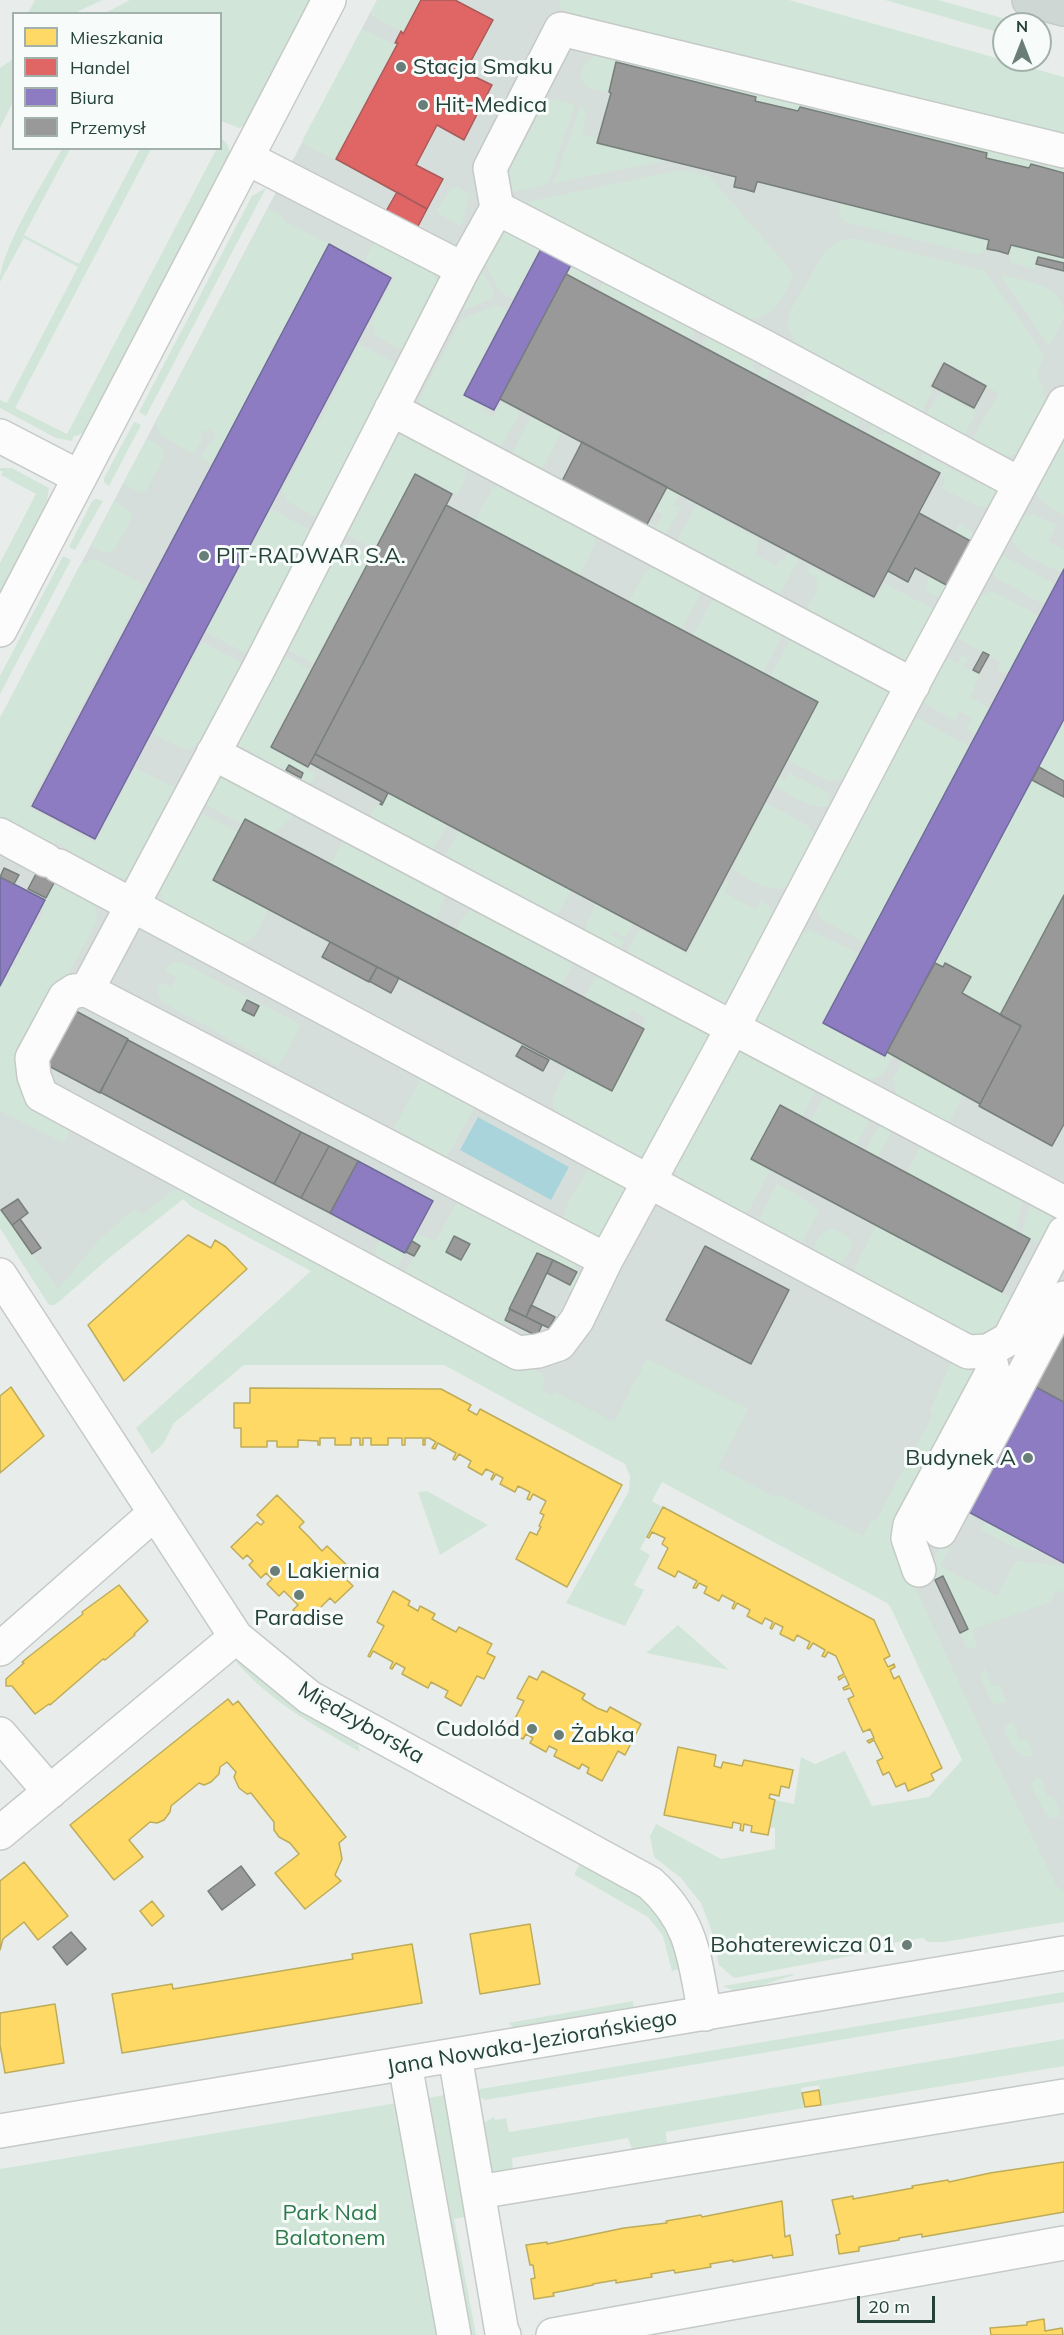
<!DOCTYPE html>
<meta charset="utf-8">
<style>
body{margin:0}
#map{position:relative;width:1064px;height:2335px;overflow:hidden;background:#e8edeb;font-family:Mulish,sans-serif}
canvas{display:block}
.legend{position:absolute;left:12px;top:12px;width:210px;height:138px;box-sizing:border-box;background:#f7fbf9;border:2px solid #a3b1ad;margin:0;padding:8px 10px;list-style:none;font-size:18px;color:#24423a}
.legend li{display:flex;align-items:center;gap:12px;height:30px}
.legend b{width:30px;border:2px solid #a3b1ad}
.north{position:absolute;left:992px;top:12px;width:60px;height:60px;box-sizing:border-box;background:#f7fbf9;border:2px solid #a3b1ad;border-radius:50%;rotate:0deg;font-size:16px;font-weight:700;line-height:24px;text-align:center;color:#24423a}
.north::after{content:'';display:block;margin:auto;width:21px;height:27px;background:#697e78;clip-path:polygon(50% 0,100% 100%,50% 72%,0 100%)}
.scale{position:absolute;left:857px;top:2296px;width:78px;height:27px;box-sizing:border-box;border:3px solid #24423a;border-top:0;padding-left:8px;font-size:18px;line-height:21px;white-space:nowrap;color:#24423a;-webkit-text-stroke:4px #f7fbf9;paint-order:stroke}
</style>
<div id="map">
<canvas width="1064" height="2335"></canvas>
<ul class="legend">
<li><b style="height:16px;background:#ffd966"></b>Mieszkania</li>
<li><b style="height:16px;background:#e06666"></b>Handel</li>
<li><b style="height:16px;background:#8e7cc3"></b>Biura</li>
<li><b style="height:16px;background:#999"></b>Przemysł</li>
</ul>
<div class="north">N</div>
<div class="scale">20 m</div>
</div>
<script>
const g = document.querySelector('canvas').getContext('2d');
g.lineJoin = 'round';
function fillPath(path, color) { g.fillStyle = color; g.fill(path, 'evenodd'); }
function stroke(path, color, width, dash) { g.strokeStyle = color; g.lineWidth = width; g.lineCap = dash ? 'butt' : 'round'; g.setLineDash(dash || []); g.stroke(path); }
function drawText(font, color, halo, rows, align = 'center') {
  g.font = font + ' Mulish,sans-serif'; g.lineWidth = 6; g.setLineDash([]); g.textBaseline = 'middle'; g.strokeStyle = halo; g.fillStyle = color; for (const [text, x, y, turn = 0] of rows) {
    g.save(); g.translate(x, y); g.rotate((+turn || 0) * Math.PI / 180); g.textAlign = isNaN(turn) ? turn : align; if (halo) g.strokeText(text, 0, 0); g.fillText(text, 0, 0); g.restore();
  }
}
fillPath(new Path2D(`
 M421 0H575L1064 123V1912L935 1640 817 1538 192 1207 183 1199 110 1257 54 1305H49L0 1228V718L371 11 373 16Z`), '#d6dedb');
fillPath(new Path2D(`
 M35 0H102L75 13H28Z
 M130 0H312L245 126 239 128 221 121 220 14H103Z
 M377 0H421L404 33 373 16 371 11Z
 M561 0H789L1064 77V145L582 22 580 16 565 12 559 4Z
 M885 0H938L1024 24H1004V34Z
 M362 29 397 46 394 47 334 159 303 143V139Z
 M600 52 1039 154 1037 164 1047 167 1050 157 1064 160V180L1054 174 986 158 987 153 800 107 798 111 731 95 611 93 586 87 580 77C583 65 589 58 600 52Z
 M13 59V102L0 128V68Z
 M552 99 575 105 548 184 513 192 509 174 511 167 545 103Z
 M580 107H583L586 114 582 134 668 160 554 183Z
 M221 138C231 145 231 153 227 164L225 163 212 187 83 433 73 437 72 441 56 438 0 408V400L7 403 78 267 24 238 0 282C0 250 45 179 62 149H70L24 235 79 264 140 149H151L15 408 67 434 216 150 215 149 220 148Z
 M681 170 709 176 793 273C786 298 771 320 743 320L522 203Z
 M456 186 469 195 462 223 459 225 436 212 451 189Z
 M266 188 146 416 139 412 252 196Z
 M842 196 991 235 987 249 979 255 846 222 839 215Z
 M268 209 281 215 286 222 329 244 213 464 201 458 208 444 213 442 215 438 212 429 202 431 200 435 201 440 194 454 160 435 156 422Z
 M516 228 591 268 593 273 587 284 568 274 574 262 541 245 513 299 500 292 484 261 502 232Z
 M844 239H855L985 271 1044 355 1037 374 1043 390 1046 407 1020 452C1003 463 987 450 971 442L999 393 987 387 988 385 942 361 928 387 932 389 931 393 920 415 796 346 788 327 789 313 826 250Z
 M376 240 432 270 438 282 407 353 374 334V326L370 324 395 276 365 260Z
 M1012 240 1064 251V263L1038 257 1035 269 1012 263 1008 254Z
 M482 271 494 292 491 299 463 310Z
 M1001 275C1023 281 1064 283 1064 316 1061 326 1054 336 1049 346Z
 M603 281 695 327 692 339 599 290Z
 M497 305 507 310 462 395 483 407 481 411 493 417 502 402 520 412 500 449 422 408 419 399 462 319Z
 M710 334 774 365 766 379 758 375 765 363 756 358 752 366 756 369 754 373 702 345Z
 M359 344 401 366 320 519 285 500 287 496 281 492 317 423 319 424 328 407 327 406Z
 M812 389 862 416 856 429 804 401Z
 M940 393 976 412 963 438 924 418Z
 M531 417 561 433 541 471 511 455Z
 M875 420 879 423 875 432 883 436 888 427 919 444 912 456 868 433Z
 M134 422 141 425 109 486 104 482V478Z
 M1064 427V515C1051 507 1038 503 1036 487Z
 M401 431 466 465V476L457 495 415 473 374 549 347 534Z
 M147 439 162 447 164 457 146 491 140 492 123 484Z
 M923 454 979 484 984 477 995 488C995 498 991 506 981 508L942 488 946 479 919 462Z
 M0 468H12L49 488 47 501 0 593V563L36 494 1 475 3 471H0Z
 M500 482 595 531V544L579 576 475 521 491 491Z
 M668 488 680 494 674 505 680 508 665 537 647 527 650 523 657 526 663 515 656 511Z
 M96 499 103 501 75 550 69 547 92 501Z
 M115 501 131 512V519L114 550 105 553 91 546Z
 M696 505 759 539 755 555 777 566 781 558 784 560 787 554 798 560 778 597 676 543Z
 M271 509 314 532 249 655 206 632Z
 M1033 514 1057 525 1048 541 1064 550V569L1062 573C1045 564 1017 555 1010 536L1020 517Z
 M959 524 976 534 975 544 947 597 942 599 926 591V586L930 576 950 587 974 543 955 533Z
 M343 542 370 556 313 663 286 649Z
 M63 556 71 560 0 694V676Z
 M1004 556 1054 584 1043 604 995 577 991 568 999 557Z
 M95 559 148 587H144L28 807 95 843 135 768 179 790 134 874 125 879 117 880 64 855 68 848 56 842 51 849 0 822V718L80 565Z
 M658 563 704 587 681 629 629 602 645 572Z
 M809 566 874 600 884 583 933 609 935 612 907 665 806 611 818 588 817 580 808 571Z
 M717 592 786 629 762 673 693 636Z
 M989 592H994L1039 616 1008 674 998 669 1001 662 953 636 975 598Z
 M793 635 887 683 890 699 854 771C846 777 840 781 829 781L788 760 818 702 770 677Z
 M202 642 244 664 200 745 186 750 153 734Z
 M283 655 310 670 269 747 316 773 303 796 229 757Z
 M962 655 968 659 963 667 980 676 969 697 990 708 977 734 967 728 972 718 960 711 954 721 922 701V695L942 656 957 664Z
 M914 719H919L970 747 866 943 821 919 815 905 909 721Z
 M1064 719V781L1039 767Z
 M789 773 828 793 829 806C810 810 790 794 774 786L779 776 785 781Z
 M223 774 297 807 293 816 274 834 246 819 242 824 199 801 212 779Z
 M1032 780 1064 797V895L1000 1015 962 993 945 963 943 967 935 963Z
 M388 793 447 825 430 853 364 829 374 807 382 805Z
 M766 803 807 825 815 835 795 884C771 897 753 880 732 869Z
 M193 813H200L238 832 213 880 268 909C258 929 256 945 230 944L159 902 156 897 161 898 162 894 158 893Z
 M459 831 571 890 561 909 553 917 444 859Z
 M345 837 440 883 444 899 435 919 331 864Z
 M726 880 730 882 724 893 756 910 762 900 770 908 773 919 727 1007 624 958 639 929 687 954Z
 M53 884 95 906 97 916 94 926 24 1056 71 1127 64 1143 0 1111V986L6 976 9 977 11 973 8 970 11 965 15 967 17 962 13 960 17 955 20 956 22 952 19 950 22 944 26 946 28 942 26 941 33 931 31 930 34 925H37L44 911 41 909Z
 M596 904 633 924 625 938 614 930 611 935 624 941 614 960 586 937V924Z
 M482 905 574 962 561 986 456 930C463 916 467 910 482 905Z
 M810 930 859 954 821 1023 884 1058 887 1052 893 1056 882 1075 864 1082 767 1040 753 1020 795 936Z
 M176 962H181L301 1025 279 1066 162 1002C158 995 156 989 160 982L172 988 177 977 165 971 170 965Z
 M599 970 709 1032 710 1039 647 1154 637 1158 555 1115C548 1098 560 1084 569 1068L612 1091 644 1030 641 1028 646 1018 631 1010 626 1020 584 998Z
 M742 1050 815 1084V1092L801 1118 779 1106 751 1158 771 1168 750 1208 741 1215 678 1180 674 1163 735 1053Z
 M903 1061 963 1095 943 1134 898 1102 893 1079Z
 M424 1073 477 1103 446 1158 394 1128Z
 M825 1095 869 1115 867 1124 855 1147 810 1122Z
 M882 1122 896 1123 877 1158 865 1152Z
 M924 1140 1024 1193 1015 1232 906 1174Z
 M591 1164 618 1179 627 1190 599 1239 562 1220 568 1203Z
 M777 1184 796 1194 819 1210 802 1242 794 1244 757 1224Z
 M179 1185 542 1374 544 1379 542 1390 553 1396 555 1392 614 1422 647 1359 748 1409 718 1467 775 1497 776 1494 863 1536 872 1519 876 1521 933 1415 930 1410 954 1357 971 1368 973 1378 907 1570 993 1757 1056 1885 1064 1892V1922L944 1942H928L923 1938 887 1944V1949L734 1978 719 1965 711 1929 701 1903 681 1878 654 1857 650 1836 656 1824 721 1859 775 1849V1828L769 1827 775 1800 794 1804 801 1757 815 1764 845 1751 872 1806 929 1797 962 1760 891 1608 887 1603 662 1482 652 1501 663 1507 640 1549 650 1555 634 1585 644 1590 625 1626 566 1603 629 1491 630 1476 625 1464 444 1365H244L174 1423 163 1444 152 1454 136 1428 311 1271 192 1207 183 1199 110 1257 60 1301 54 1305H49L0 1228V1209L58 1289 99 1240 134 1209 142 1215Z
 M462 1194 570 1256 579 1273 578 1291 568 1290 577 1272 537 1253 502 1326 404 1275 420 1246 412 1241 416 1233 435 1242Z
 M1035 1199C1057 1216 1054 1221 1042 1245L1022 1235 1029 1207Z
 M877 1225 1013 1299 995 1331 981 1341 856 1273 855 1267Z
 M832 1229C837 1231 847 1235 850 1239 855 1247 844 1261 838 1266L814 1252C814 1241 822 1231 832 1229Z
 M380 1240 405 1253 396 1270 377 1257 376 1248Z
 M427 1491 488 1525 440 1555 418 1492Z
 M985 1521 1042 1551 1016 1548 981 1530Z
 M946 1546 949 1549 940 1566 997 1596 1016 1561 1064 1566V1593L1056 1590 1050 1602 972 1629 977 1648 970 1649 966 1647 960 1633 967 1628 943 1577 935 1580 931 1566 940 1547Z
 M678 1625 729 1670 646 1653Z
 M236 1662 252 1666 356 1737 360 1752C315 1726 271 1702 236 1662Z
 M985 1668 991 1686 999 1684 1006 1702 995 1704 991 1700 980 1677Z
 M1013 1722 1019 1740 1027 1738 1033 1756H1024C1013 1750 1005 1739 1005 1726Z
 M1035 1778H1041L1047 1795 1055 1799 1061 1817 1051 1818 1045 1813 1031 1785Z
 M583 1859 625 1881 664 1919 683 1968 672 1971 663 1936 648 1917 575 1875V1872Z
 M1050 1969 1051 1973 717 2029 716 2025Z
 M793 1974 794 1975 756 1987V1989L735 1991 723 1986Z
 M1064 1992V2002L485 2100 475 2095 474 2090Z
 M633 2001 634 2010 518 2031 508 2023Z
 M1064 2039V2066L822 2106 819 2085 801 2088 804 2108 666 2132 667 2146 633 2152 628 2138 512 2158 513 2169 496 2172V2174L487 2164 482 2124 494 2117 495 2120 506 2118 509 2132Z
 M451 2094 469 2216 454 2219 476 2335H0V2169Z`), '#d1e6d8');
fillPath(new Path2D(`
 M478 1117 569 1167 551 1200 460 1150Z`), '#a9d4db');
const homes = new Path2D(`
 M188 1235 211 1248 215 1240 226 1247 247 1269 124 1381 88 1325Z
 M11 1387 44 1436 0 1473V1396Z
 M250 1388 441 1389 471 1405 468 1410 477 1415 480 1409 622 1485 567 1587 516 1559 530 1532 537 1535 538 1532 541 1527 539 1526 544 1515 540 1513 546 1501 533 1494 530 1500 527 1499 530 1492 518 1486 515 1492 500 1484 503 1478 496 1474 492 1480 491 1479 494 1473 486 1469 482 1475 468 1467 471 1461 459 1454 455 1460 453 1459 456 1453 438 1443 435 1449 432 1448 436 1442 429 1438H425V1445H423V1438H405V1445H402V1438H388V1445H371V1438H363V1445H360V1438H351V1445H335V1438H320V1445H318V1441L298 1440V1447H277V1441H267V1447H241V1428H234V1403H250Z
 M277 1495 304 1522 299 1527 310 1538 322 1551 327 1546 354 1572 346 1579 353 1586 335 1603 330 1598 306 1622 293 1610 298 1605 284 1591 279 1596 267 1584 272 1579 266 1573 261 1578 249 1565 253 1561 247 1555 243 1559 231 1547 257 1522 261 1525 264 1522 257 1515Z
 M663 1507 874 1620 890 1656 884 1659 888 1667 894 1664 895 1667 890 1670 894 1679 899 1676 942 1768 931 1774 934 1780 908 1791 905 1783 896 1787 889 1772 883 1775 877 1761 883 1758 874 1740 869 1743 867 1741 874 1738 870 1729 863 1732 848 1699 854 1696 850 1688 844 1690 843 1688 849 1685 845 1676 839 1680 838 1677 844 1674 836 1656 828 1652 825 1657 822 1656 825 1650 813 1643 809 1649 807 1648 810 1642 797 1635 794 1641 780 1634 783 1627 775 1623 772 1629 770 1628 773 1622 765 1618 762 1624 747 1616 750 1610 737 1603 734 1609 732 1608 735 1602 722 1595 719 1601 704 1593 707 1587 699 1583 696 1588H693L697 1581 678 1571 675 1577 658 1568 668 1548 662 1544 665 1538 652 1532 649 1538 647 1537Z
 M119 1585 148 1621 134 1634 135 1635 105 1660 103 1659 50 1705 49 1704 35 1714 12 1686H6V1679L24 1663 22 1662 83 1614 82 1612Z
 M393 1591 410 1601 408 1605 418 1611 420 1606 435 1614 432 1619 441 1624 456 1632 459 1627 492 1644 487 1653 495 1657 484 1679 477 1676 461 1706 445 1697 448 1691 431 1682 428 1688 402 1674 405 1668 396 1663 392 1669 390 1668 393 1662 373 1651 370 1657 368 1656 384 1626 377 1622Z
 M542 1671 585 1694 582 1699 597 1708 607 1712 610 1707 641 1724 625 1755 618 1751 602 1781 587 1773 589 1768 582 1764 579 1769 554 1756 557 1750 549 1746 546 1752 530 1743 533 1738 526 1734 523 1739 508 1732 524 1701 517 1698 529 1676 537 1680Z
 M228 1699 233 1705 238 1701 346 1837 339 1843 342 1859 335 1875 341 1881 305 1909 275 1873 299 1854 290 1843 279 1837 274 1830V1822L251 1793 247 1794 239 1788 234 1777 236 1772 227 1762 220 1767 219 1774 211 1782 204 1785 199 1783 171 1806 170 1812 164 1820 157 1823 150 1822 129 1840 143 1857 114 1880 70 1825Z
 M678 1747 716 1755 714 1766 721 1768 723 1762 742 1766 744 1760 793 1770 789 1788 781 1786 779 1796 770 1794 769 1798 775 1800 768 1835 751 1832 752 1826 744 1824 743 1831 740 1830 741 1824 733 1822 732 1828 664 1815Z
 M24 1862 68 1916 38 1940 24 1922 3 1939 0 1950V1881Z
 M152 1901 164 1916 152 1926 140 1911Z
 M530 1924 540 1984 480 1994 470 1934Z
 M412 1944 422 2003 122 2053 112 1994 172 1984 173 1989 353 1959 352 1954Z
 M55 2004 64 2063 5 2073 0 2045V2013Z
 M819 2090 821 2105 805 2107 802 2093Z
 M1064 2162V2212L922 2237V2234L899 2238V2240L859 2247V2251L839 2254 836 2235 840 2234 832 2200 853 2196V2199L913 2188 912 2186 948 2180 949 2182 990 2173Z
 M782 2201 785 2237 790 2235 793 2255 773 2258 772 2255 733 2262V2260L710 2264 711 2267 675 2273 674 2270 651 2274 652 2277 616 2283V2280L593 2284V2285L553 2293 554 2296 534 2299 531 2279 535 2278 533 2265H530L526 2245 547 2242V2244L624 2228 667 2223 666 2221 701 2215 702 2217Z
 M1044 2319 1045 2331 1062 2328 1063 2335H991L990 2328 1027 2325V2322Z`);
fillPath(homes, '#ffd966');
stroke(homes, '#bdac59', 1.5);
const shops = new Path2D(`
 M421 0H455L493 20 465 72 492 85 464 140 437 125 416 165 443 179 427 209 336 159 398 43H395L401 31 403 34Z
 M397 192 427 209 416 230 385 213Z`);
fillPath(shops, '#e06666');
stroke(shops, '#a85b59', 1.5);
const offices = new Path2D(`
 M329 244 391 278 95 839 32 806Z
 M542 247 572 263 494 410 464 395Z
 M1064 569V719L885 1056 823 1023Z
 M0 877 45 900 0 986Z
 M358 1161 433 1201 405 1253 330 1213Z
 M1027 1382 1064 1402V1563L965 1510Z`);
fillPath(offices, '#8e7cc3');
stroke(offices, '#6e6b9a', 1.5);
const industry = new Path2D(`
 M616 62 756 97 755 101 798 111 800 107 987 153 986 158 1029 168 1031 164 1064 173V258L1011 245 1008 254 998 251 987 249 989 240 759 182H757L754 192 744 189 734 187 736 177 597 143 611 93 609 92Z
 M1038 257 1064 263V271L1036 264Z
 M566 274 940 473 874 597 500 399Z
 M944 363 986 386 974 408 932 386Z
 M582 442 667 487 644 530 560 485Z
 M415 474 452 494 308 767 271 747Z
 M446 505 818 702 686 951 315 754Z
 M919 513 974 543 950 587 915 568 908 582 888 571Z
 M983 652 989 655 979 673 973 670Z
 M315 754 388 793 382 805 380 804 382 802 310 763Z
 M289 765 303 773 301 778 286 770Z
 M1039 767 1064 781V797L1032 780Z
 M245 819 644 1029 612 1091 213 880Z
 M4 868 19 875 14 884 0 877Z
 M37 872 55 881 46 898 28 889Z
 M1064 895V1124L1052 1146 979 1106 1021 1026 1000 1015Z
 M330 942 377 967 369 982 322 957Z
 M935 963 943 967 945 963 971 977 962 993 1021 1026 980 1104 887 1052Z
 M377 967 399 978 391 993 369 981Z
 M247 1000 259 1006 254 1016 242 1010Z
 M74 1010 128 1039 100 1093 45 1064Z
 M128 1040 301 1132 274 1184 100 1092Z
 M522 1046 549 1060 543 1071 516 1056Z
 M780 1105 1030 1239 1002 1292 751 1159Z
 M301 1132 329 1146 301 1198 274 1184Z
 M329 1146 358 1161 330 1213 301 1198Z
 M18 1199 28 1213 12 1225 1 1210Z
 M20 1219 41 1248 32 1254 12 1225Z
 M454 1236 470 1244 461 1260 446 1252Z
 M412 1241 420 1246 414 1256 406 1252Z
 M705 1246 789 1290 751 1364 666 1320Z
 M537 1253 553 1260 526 1317 509 1309Z
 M553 1260 577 1272 570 1285 547 1273Z
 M531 1305 555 1317 549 1328 526 1317Z
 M510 1309 542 1325 537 1336 505 1320Z
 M1064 1311V1402L1027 1382Z
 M943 1576 968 1629 960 1633 935 1580Z
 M241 1866 255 1885 222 1910 208 1891Z
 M71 1932 86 1949 67 1965 53 1947Z`);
fillPath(industry, '#999');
stroke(industry, '#767f7c', 1.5);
const minor = new Path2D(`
 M247 158 463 269
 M497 208 765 347 1020 484
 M391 409 913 685
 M0 436 79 477
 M0 630 329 0
 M213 753 1064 1203
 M0 835 46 860
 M59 866 968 1352 988 1351 1009 1339 1064 1233
 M87 990 74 991 65 997 32 1058 34 1076 41 1095 518 1353 538 1351 559 1344 577 1320 606 1260 733 1027 917 676 1064 403
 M606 1260 87 990 260 666 463 269 497 208 490 168 561 29 1064 151
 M0 1275 236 1637 309 1697 650 1883C694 1923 694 1959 705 2014
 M940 1531 1064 1298
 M919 1570 908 1538 910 1525 993 1371 988 1351
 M0 1649 155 1513
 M0 1734 50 1792
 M0 1833 236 1637
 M455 2056 502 2333 504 2335
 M405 2064 454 2335
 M0 2131 1064 1953
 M478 2192 1064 2096
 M553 2335 1064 2243`);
const major = new Path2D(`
 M1029 0 1064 9`);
stroke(minor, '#c5cac8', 36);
stroke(major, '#c3ccc9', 36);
stroke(minor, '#fcfcfc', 33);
stroke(major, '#cfd7d5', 33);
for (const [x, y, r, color] of [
 [401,67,6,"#697e78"],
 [423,105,6,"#697e78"],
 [204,556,6,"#697e78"],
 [1028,1458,6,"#697e78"],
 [275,1571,6,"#697e78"],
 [299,1595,6,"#697e78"],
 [532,1729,6,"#697e78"],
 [559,1735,6,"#697e78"],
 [907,1945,6,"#697e78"]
]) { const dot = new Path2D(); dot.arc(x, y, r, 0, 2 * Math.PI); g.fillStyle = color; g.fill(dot); stroke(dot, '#f7fbf9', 2); }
drawText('22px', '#24423a', '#f7fbf9', [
 ["Stacja Smaku",413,67],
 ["Hit-Medica",435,105],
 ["PIT-RADWAR S.A.",216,556],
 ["Budynek A",1016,1458,"right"],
 ["Lakiernia",287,1571],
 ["Paradise",299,1618,"center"],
 ["Cudolód",520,1729,"right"],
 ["Żabka",571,1735],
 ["Bohaterewicza 01",895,1945,"right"]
], 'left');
drawText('22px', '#24423a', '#f7fbf9', [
 ["Międzyborska",361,1723,30],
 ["Jana Nowaka-Jeziorańskiego",532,2043,-10]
]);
drawText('22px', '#2d7a4b', '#f7fbf9', [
 ["Park Nad",330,2213],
 ["Balatonem",330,2238]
]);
</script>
